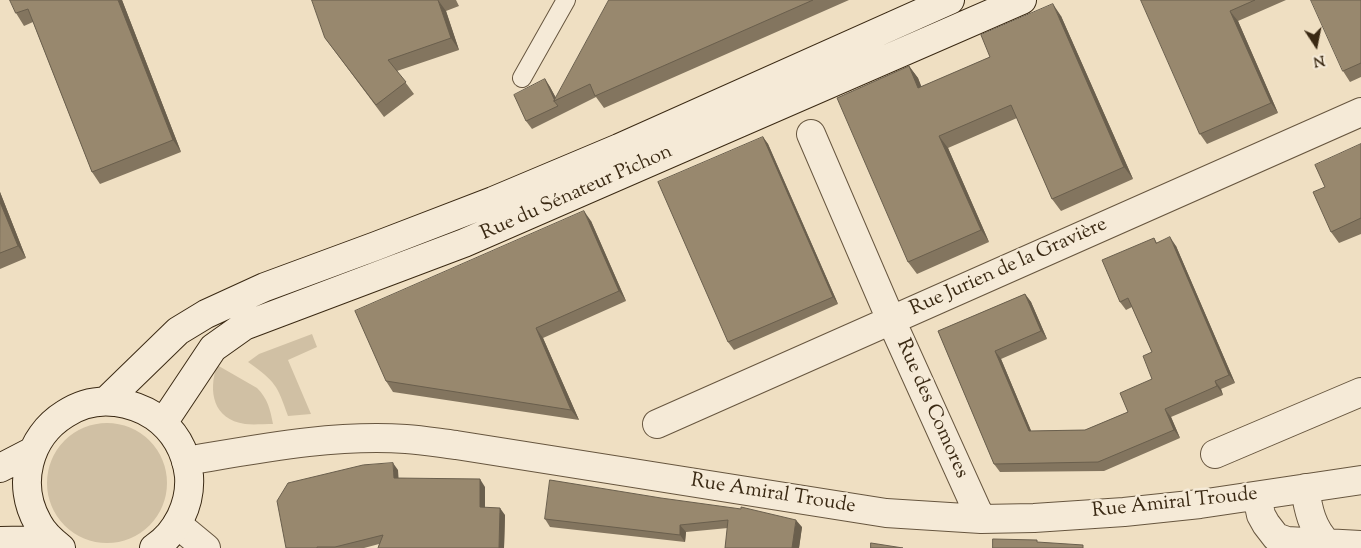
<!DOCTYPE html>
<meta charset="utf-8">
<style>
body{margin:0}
#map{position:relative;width:1361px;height:548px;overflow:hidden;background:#efdfc2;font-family:"Sorts Mill Goudy",serif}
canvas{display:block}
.north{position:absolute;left:1291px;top:20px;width:50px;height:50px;-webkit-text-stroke:4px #f5ead7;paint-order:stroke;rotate:169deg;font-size:14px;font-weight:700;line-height:20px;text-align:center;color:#3a2913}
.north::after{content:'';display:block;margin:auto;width:18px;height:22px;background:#3a2913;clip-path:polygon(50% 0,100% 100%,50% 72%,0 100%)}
</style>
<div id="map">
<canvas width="1361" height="548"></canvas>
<div class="north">N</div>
</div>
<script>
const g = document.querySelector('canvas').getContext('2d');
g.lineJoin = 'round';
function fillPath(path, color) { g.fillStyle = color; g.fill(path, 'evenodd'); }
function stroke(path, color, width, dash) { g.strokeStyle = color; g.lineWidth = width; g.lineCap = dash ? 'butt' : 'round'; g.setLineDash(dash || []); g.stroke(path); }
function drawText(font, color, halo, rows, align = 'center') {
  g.font = font + ' "Sorts Mill Goudy",serif'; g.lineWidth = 5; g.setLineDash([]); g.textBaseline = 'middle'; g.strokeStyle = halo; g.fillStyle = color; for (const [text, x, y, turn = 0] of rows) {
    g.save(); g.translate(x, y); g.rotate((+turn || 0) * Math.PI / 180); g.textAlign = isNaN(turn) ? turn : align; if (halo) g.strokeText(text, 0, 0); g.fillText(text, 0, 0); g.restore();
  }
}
fillPath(new Path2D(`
 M312 334 317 347 288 360 311 414 288 416C277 385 276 382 248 362L259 354Z
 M217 365 257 388C268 399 270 409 273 424 264 424 253 425 245 424 213 419 208 392 217 365Z
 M47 483a60 60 0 1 1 120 0a60 60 0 1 1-120 0Z`), '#d0c0a4');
const service = new Path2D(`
 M522 78 566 0`);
const minor = new Path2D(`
 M811 134 891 320 981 519
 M657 424 1361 112
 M1215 454 1361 392
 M186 461C258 449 333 434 406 439 423 440 439 443 456 445L886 513 981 519 1034 518 1124 512 1200 504 1361 480
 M1305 488C1308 509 1312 529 1328 544
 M1257 496 1261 515 1266 524 1276 537 1287 541 1361 545
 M177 524 206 548`);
const secondary = new Path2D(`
 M106 401 178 331 206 314 265 287 376 246 493 201 619 148 950 0
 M163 423 213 348 244 326 464 243 1022 0
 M0 468 33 451
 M0 541 50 540
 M61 548C52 541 43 533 38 523 16 485 28 437 65 414 80 404 98 400 115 402 129 404 142 408 154 416 174 430 186 451 189 476 191 504 177 533 154 548`);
stroke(service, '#67563f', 20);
stroke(minor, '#67563f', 30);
stroke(secondary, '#3a2913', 30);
stroke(service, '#f5ead7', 18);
stroke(minor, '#f5ead7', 28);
stroke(secondary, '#f5ead7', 28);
fillPath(new Path2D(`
 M10 0H122L181 152 100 184 92 172 33 22 24 26 16 13Z
 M312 0H456L459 6 446 11 459 50 397 71 414 94 384 117 325 38Z
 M609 0H849L604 108 596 97 532 129 526 121 545 79 550 87 556 98Z
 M1141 0H1286L1238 21 1278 113 1207 144 1200 134Z
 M1361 0V77L1350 82 1343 71Z
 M1061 16 1133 179 1061 211 1052 199 1017 118 948 148 989 242 917 274 908 262 909 66 918 78 921 87 990 57Z
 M763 137 768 144 838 304 734 350 728 342Z
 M1361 144V234L1339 243 1331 232Z
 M0 192 26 258 0 269Z
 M591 221 626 301 543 338 579 420 393 392 386 381Z
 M1154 238 1157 243 1176 246 1235 383 1221 389 1223 395 1171 417 1180 438 1104 471 1000 472 994 464 938 331 1025 294 1031 302 1047 339 1001 359 1031 431 1085 430 1128 412 1152 379V352L1132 307 1126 310 1120 302Z
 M398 470V478L485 487V508L505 515 504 548H378L379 544 364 548H286Z
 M550 480 802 527 799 548H725L728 528 686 532 685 542 550 527 545 519Z`), '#83755f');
fillPath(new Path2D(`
 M118 0H122L181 152 173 140Z
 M438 0 446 11 459 50 451 38Z
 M1053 4 1061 16 1133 179 1124 167Z
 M1230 11 1238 21 1278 113 1271 103Z
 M909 66 918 78 927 100 918 88Z
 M545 79 550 87 557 100 555 101Z
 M939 136 948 148 989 242 981 230Z
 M763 137 768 144 838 304 833 297Z
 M0 192 26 258 18 246 0 202Z
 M584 211 591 221 626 301 619 291Z
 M1170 237 1176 246 1235 383 1229 375Z
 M1025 294 1031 302 1047 339 1041 331Z
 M536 328 543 338 579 420 571 410Z
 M995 351 1001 359 1035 440 1029 431Z
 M1215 381 1221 389 1223 395 1217 386Z
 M1165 409 1171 417 1180 438 1174 430Z
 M393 463 398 470 399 485 394 478Z
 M480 479 485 487V514L480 507Z
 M500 508 505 515 504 548H499Z
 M796 520 802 527 799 548H792Z
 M680 525 686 532 685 542 680 535Z`), '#6a5f4d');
const building = new Path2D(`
 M10 0H118L173 140 92 172 28 9 16 13Z
 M312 0H438L451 38 388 60 406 82 376 105 325 38Z
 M609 0H813L595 96 590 84 554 101Z
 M1141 0H1255L1230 11 1271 103 1200 134Z
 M1311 0H1361V63L1343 71Z
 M1053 4 1124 167 1052 199 1011 105 939 136 981 230 908 262 837 98 909 66 918 88 990 57 981 35Z
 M545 79 555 101H554L558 106 526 121 514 95Z
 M763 137 833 297 728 342 658 182Z
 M1361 144V218L1331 232 1313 192 1325 187 1315 165Z
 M0 202 18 246 0 253Z
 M584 211 619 291 536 328 571 410 386 381 355 311Z
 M1170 237 1229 375 1215 381 1217 386 1165 409 1174 430 1098 462 994 464 938 331 1025 294 1041 331 995 351 1029 431 1085 430 1128 412 1120 393 1152 379 1143 356 1152 352 1128 298 1120 302 1102 260 1154 238 1156 243Z
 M393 463 394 478 480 479V507L500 508 499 548H378L383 535 335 547H317V548H286L277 501 288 483 363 465Z
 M550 480 661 498 741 509V507L796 520 792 548H725L728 520 680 525V535L545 519Z
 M993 539 1037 540V542L1083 545V548H993Z
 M871 543 903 548H871Z`);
fillPath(building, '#98886e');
stroke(building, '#6a5f4d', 1);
drawText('20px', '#3a2913', '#f5ead7', [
 ["Rue du Sénateur Pichon",577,194,-24],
 ["Rue Jurien de la Gravière",1009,268,-24],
 ["Rue des Comores",931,409,66],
 ["Rue Amiral Troude",773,495,9],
 ["Rue Amiral Troude",1175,504,-6]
]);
</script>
